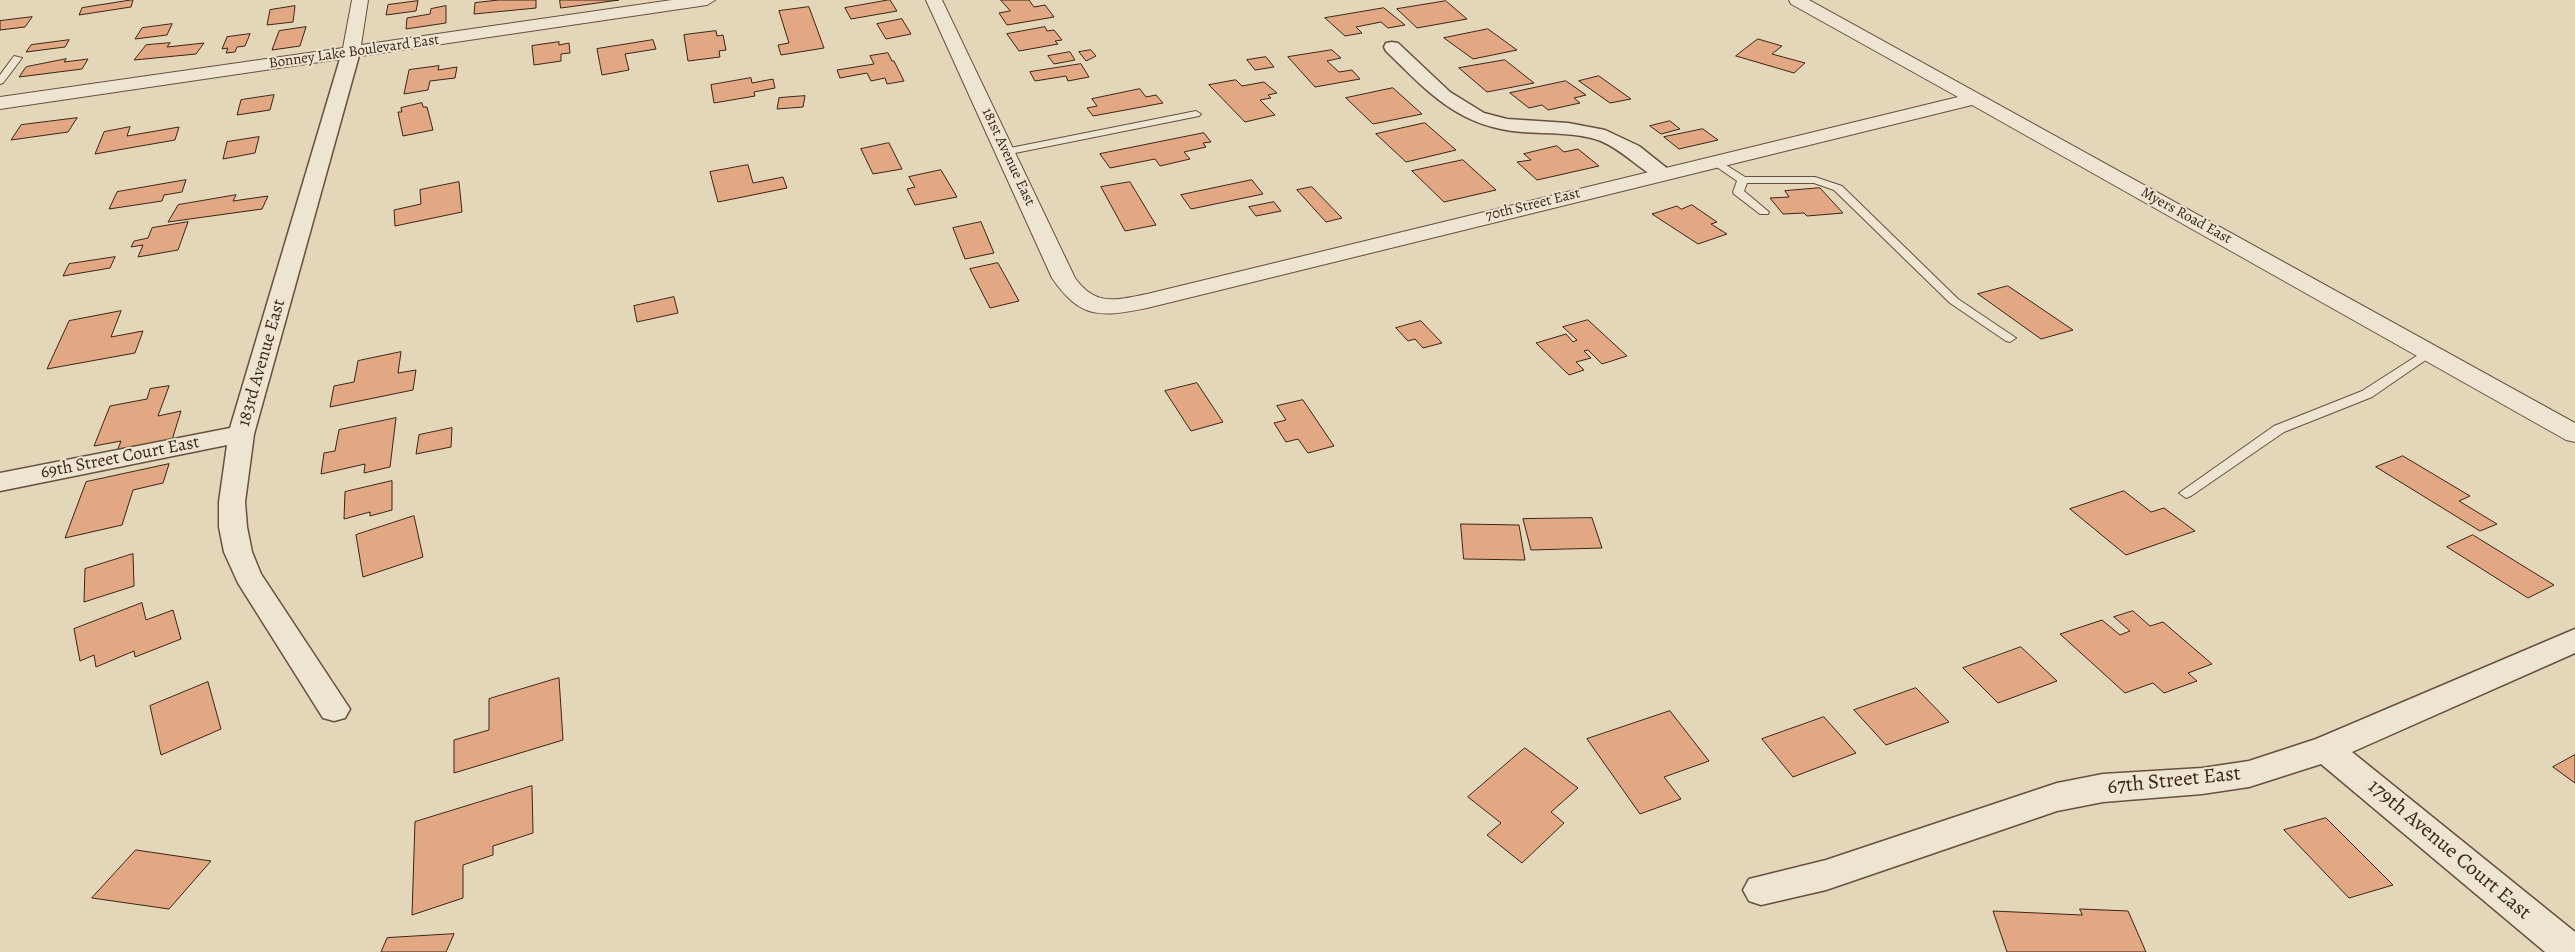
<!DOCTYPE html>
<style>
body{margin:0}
canvas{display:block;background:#e4d6b8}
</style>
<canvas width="2575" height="952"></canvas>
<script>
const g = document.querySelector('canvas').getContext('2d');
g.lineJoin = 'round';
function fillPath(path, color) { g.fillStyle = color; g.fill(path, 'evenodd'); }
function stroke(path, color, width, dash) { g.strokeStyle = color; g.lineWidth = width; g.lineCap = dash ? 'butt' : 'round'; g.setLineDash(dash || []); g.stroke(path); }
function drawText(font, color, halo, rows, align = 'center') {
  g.font = font + ' Alegreya,serif'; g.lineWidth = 4; g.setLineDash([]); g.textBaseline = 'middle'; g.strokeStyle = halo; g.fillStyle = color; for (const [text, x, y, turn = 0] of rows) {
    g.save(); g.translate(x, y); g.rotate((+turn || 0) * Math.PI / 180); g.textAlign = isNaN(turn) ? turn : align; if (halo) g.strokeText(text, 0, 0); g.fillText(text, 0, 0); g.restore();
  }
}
const building = new Path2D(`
 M133 0 131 7 79 15 82 8Z
 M499 0H536V8L474 14 475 3Z
 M560 0H619L561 8Z
 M890 0 897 11 851 19 845 8Z
 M1001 0H1029L1034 7 1045 5 1054 17 1007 25 999 13 1010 11Z
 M418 1 416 11 386 15 388 5Z
 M1446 1 1467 19 1417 28 1397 9Z
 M295 6 293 22 267 25 270 10Z
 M446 6V23L406 29 407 18 430 14 431 9Z
 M809 7 824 48 781 55 778 45 789 43 779 11Z
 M1384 8 1405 25 1388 28 1381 22 1356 27 1362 33 1345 36 1325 18Z
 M32 17 25 27 0 30V21Z
 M902 19 911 34 886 39 877 24Z
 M172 24 167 35 135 39 142 28Z
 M306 27 300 46 272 50 279 31Z
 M1045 27 1047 31 1054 30 1062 40 1055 41 1058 44 1019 51 1007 34Z
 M1488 29 1517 50 1473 59 1444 38Z
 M716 31 717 36 723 35 726 50 719 51 720 57 688 61 684 35Z
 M250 34 245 46 237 47 235 52 226 53 228 48 222 49 227 37Z
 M1758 39 1782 46 1772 54 1805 63 1794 73 1736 56Z
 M69 40 65 47 26 52 31 45Z
 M653 40 656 49 625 54 629 70 602 75 597 49Z
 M559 42V45L569 43 570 53 561 54V61L534 65 532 46Z
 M170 43 167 47 204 43 196 54 134 60 146 45Z
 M1091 50 1096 56 1086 61 1079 52Z
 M1332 50 1341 58 1327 61 1339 72 1352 70 1360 79 1315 87 1288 57Z
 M1070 52 1075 60 1054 64 1048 56Z
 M888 53 892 61H894L904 81 887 84 885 78 871 81 867 73 840 78 837 70 874 64 870 56Z
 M1266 57 1274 67 1255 70 1247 60Z
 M66 59 64 62 88 59 82 69 19 77 26 67Z
 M1505 60 1534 83 1487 92 1459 68Z
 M1081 64 1089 77 1068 81 1066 76 1035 81 1030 72Z
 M439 66 438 70 457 67 455 78 430 81 428 90 404 94 409 70Z
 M1599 76 1631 99 1610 103 1579 81Z
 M751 78 752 83 773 79 775 88 754 92 755 96 714 103 711 85Z
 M1236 80 1242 86 1264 82 1277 93 1268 95 1271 98 1260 100 1275 115 1245 122 1209 85Z
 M1566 81 1586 95 1574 98 1580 103 1548 110 1542 105 1529 108 1510 93Z
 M1393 88 1422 114 1373 124 1346 98Z
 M1140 89 1146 97 1156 95 1163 103 1093 116 1087 108 1097 106 1092 99Z
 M274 95 270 110 237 115 241 100Z
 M805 96 803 107 777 109 779 98Z
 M422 103 423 107H427L433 130 403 136 398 112H402L401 108Z
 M77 118 68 132 11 140 21 125Z
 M1670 121 1680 129 1661 134 1650 126Z
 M1425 123 1456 150 1406 162 1376 134Z
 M130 127 127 136 179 127 175 140 95 154 104 132Z
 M1703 129 1718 140 1679 149 1664 137Z
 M1204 133 1211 142 1203 143 1206 147 1184 152 1190 159 1160 166 1155 159 1110 168 1100 154Z
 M259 137 255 153 223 159 227 142Z
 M889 143 902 169 873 174 861 149Z
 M1557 146 1564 152 1578 149 1599 166 1537 180 1517 162 1531 160 1524 154Z
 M1463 160 1496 190 1444 202 1412 171Z
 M748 165 753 183 783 177 787 188 718 202 710 172Z
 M941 170 957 197 915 205 907 189 915 187 909 177Z
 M186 180 182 192 164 195 162 201 109 209 117 192Z
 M1252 180 1263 194 1191 209 1181 195Z
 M459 182 462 212 395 226 394 210 421 204 420 190Z
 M1130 182 1156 225 1125 231 1101 187Z
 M1312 187 1342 218 1326 222 1297 190Z
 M1820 188 1843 213 1807 216 1804 213 1783 214 1770 198 1789 197 1785 191Z
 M236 195 233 201 268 196 262 209 168 222 178 205Z
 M1274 202 1281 211 1256 216 1249 207Z
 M1692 205 1717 222 1711 224 1727 234 1698 244 1652 214 1677 206 1681 209Z
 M188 222 178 250 138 257 143 245 131 247 134 241 148 238 152 228Z
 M981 222 994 253 965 259 953 228Z
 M115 257 110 268 63 276 69 264Z
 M998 263 1019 301 990 308 970 269Z
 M2008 286 2073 330 2041 339 1978 294Z
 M674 297 678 313 637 322 634 306Z
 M121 311 111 337 143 331 135 353 47 369 69 321Z
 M1588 320 1627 356 1602 364 1588 350 1584 351 1591 358 1576 362 1584 370 1569 375 1536 343 1566 334 1573 342 1577 340 1563 327Z
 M1421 321 1442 343 1423 348 1415 339 1408 341 1396 328Z
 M401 352 398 373 416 370 413 390 330 407 334 386 354 382 358 361Z
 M1197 383 1223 422 1191 431 1165 391Z
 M169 386 158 416 181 411 172 440 117 451 121 441 94 446 110 406 147 399 150 389Z
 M1303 400 1334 446 1308 453 1298 439 1286 442 1274 423 1286 420 1277 406Z
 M396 418 390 467 364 473 365 464 321 474 324 453 335 451 339 430Z
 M452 428 451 447 416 454 419 435Z
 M2403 456 2470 496 2459 501 2497 524 2480 531 2376 467Z
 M169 464 163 483 133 490 122 525 65 538 86 482Z
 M392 481V510L370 516V512L344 519 345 492Z
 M2124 491 2151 512 2164 508 2195 531 2126 555 2070 509Z
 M414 516 423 557 363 577 356 535Z
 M1592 518 1602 548 1531 550 1523 519Z
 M1461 524 1519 525 1525 560 1464 559Z
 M2473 535 2554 585 2528 598 2447 547Z
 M133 554 134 586 84 602 85 569Z
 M142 603 146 620 173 610 181 639 135 657 134 651 96 667 94 655 80 661 74 629Z
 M2133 611 2150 626 2163 622 2212 664 2188 673 2197 681 2164 693 2153 683 2125 693 2060 634 2102 620 2120 635 2130 631 2114 617Z
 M2021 647 2057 681 1998 703 1963 668Z
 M559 678 563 740 454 773V740L489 730V699Z
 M208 682 221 729 161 755 150 706Z
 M1916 688 1949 722 1886 745 1854 710Z
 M1670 711 1709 761 1664 777 1681 799 1640 814 1587 739Z
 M1824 717 1856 753 1793 777 1762 739Z
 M1525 748 1578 788 1551 812 1564 823 1522 863 1487 835 1501 823 1468 797Z
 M2575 755V783L2553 767Z
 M532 786 533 833 493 846V855L463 865V898L412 915 415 822Z
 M2326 818 2393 885 2349 898 2284 830Z
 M136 850 211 861 169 909 92 898Z
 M2080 909 2128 911 2146 952H2007L1993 911 2082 915Z
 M454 934 446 952H381L387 938Z`);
fillPath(building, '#e2a783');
stroke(building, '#3c2517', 1);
const service = new Path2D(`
 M14 56 22 58 3 83 0 84V75Z
 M1196 111 1201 114 1199 116 1005 155 1000 152 1005 149Z
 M1715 158 1745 177H1815L1842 186 1958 299 2016 338 2010 342 2006 341 1950 303 1834 190 1814 183H1747L1744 191 1769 212 1768 214H1760L1734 194 1733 192 1737 181 1711 163 1710 161Z
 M2429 348 2433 349 2435 352 2433 355 2372 397 2284 432 2191 496 2186 498 2179 493 2274 426 2362 391Z`);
const minor = new Path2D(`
 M1392 42 1398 43 1450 92 1484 113 1507 119 1568 123 1605 130 1639 146 1673 173 1670 177C1665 178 1660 179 1655 177 1636 166 1622 150 1601 141 1576 132 1549 134 1522 132 1459 127 1429 93 1386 51L1384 47 1386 43Z
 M351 47 357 48 360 52 254 434 245 502 247 527 252 552 261 574 350 709 345 718 334 721 323 718 238 583 224 552 219 527V502L227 445 0 491V473L230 428 342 52 345 48Z
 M2575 629V653L2352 752 2575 932V952H2545L2321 764 2249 787 2202 794 2103 802 2057 811 1826 890 1761 905 1749 901 1743 890 1749 879 1826 860 2057 783 2103 774 2202 768 2249 761 2316 739Z`);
const tertiary = new Path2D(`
 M352 0H368L361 45 672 0H715L707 5 0 109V97L343 48Z
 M926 0H942L1075 278C1096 307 1116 300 1147 294L1958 97 1791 4 1789 0H1809L2575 423V442L2566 440 1972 105 1147 308C1101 317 1081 320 1052 278Z`);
stroke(service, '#66513f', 2);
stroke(minor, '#66513f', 3);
stroke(tertiary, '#66513f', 2);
fillPath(service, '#ede4d1');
fillPath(minor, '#ede4d1');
fillPath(tertiary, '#ede4d1');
drawText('15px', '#3c2517', '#ede4d1', [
 ["Bonney Lake Boulevard East",354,52,-8],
 ["181st Avenue East",1008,157,65],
 ["70th Street East",1533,205,-14],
 ["Myers Road East",2186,216,29]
]);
drawText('18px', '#3c2517', '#ede4d1', [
 ["183rd Avenue East",262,363,-74],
 ["69th Street Court East",120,458,-11]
]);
drawText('21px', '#3c2517', '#ede4d1', [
 ["67th Street East",2174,781,-6],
 ["179th Avenue Court East",2449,850,40]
]);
</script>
